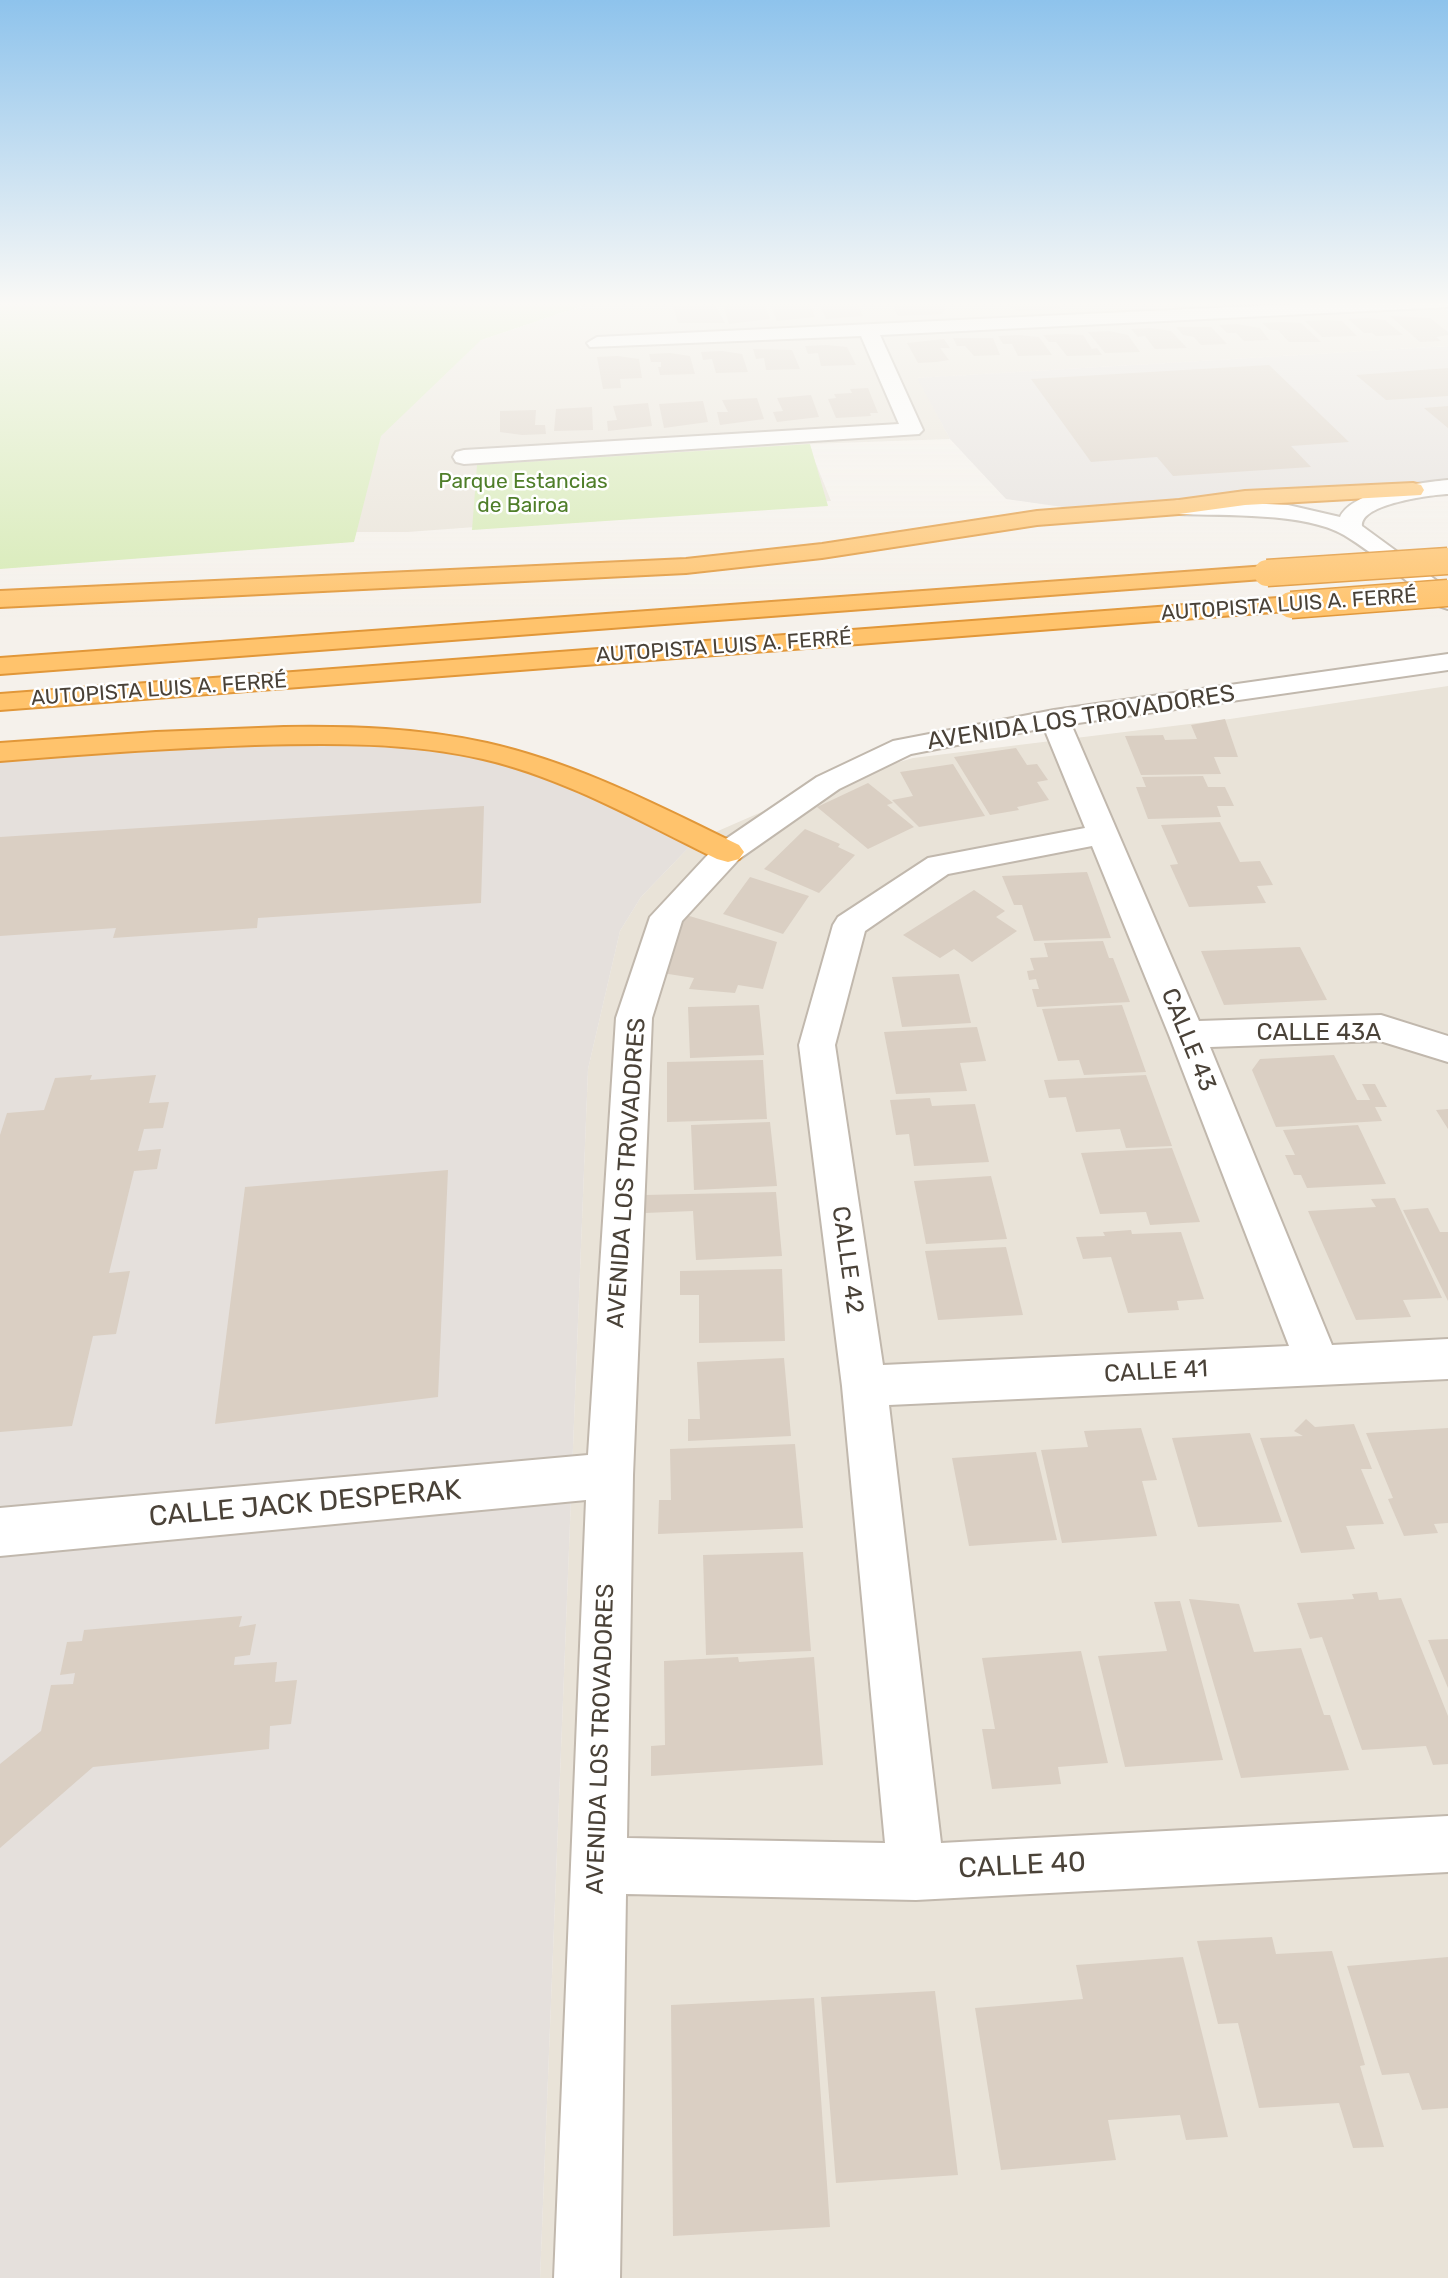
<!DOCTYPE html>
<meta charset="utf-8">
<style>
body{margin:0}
canvas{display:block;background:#f5f1eb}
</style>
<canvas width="1448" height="2278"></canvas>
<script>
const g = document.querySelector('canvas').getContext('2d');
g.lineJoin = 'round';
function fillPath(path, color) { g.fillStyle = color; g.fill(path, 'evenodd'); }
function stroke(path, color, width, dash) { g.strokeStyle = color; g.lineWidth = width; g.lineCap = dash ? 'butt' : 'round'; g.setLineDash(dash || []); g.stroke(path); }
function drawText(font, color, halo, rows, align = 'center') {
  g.font = font + ' Rubik,sans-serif'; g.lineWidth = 5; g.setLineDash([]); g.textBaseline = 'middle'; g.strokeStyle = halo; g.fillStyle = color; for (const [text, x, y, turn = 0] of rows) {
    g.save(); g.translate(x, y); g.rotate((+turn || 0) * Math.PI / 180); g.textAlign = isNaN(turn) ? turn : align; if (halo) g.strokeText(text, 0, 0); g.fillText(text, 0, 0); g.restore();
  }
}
fillPath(new Path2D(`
 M597 301H1448V346L918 378 950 439 808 444 831 501 407 532H141L481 340Z
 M1448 686V2278H540L588 1069 620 931 641 897 695 841 828 783 913 758 1230 719Z`), '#e9e3d8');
fillPath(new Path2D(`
 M1448 346V485L1077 509 1006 499 950 439 917 378Z
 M401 733 583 788 695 841 641 897 620 931 588 1069 540 2278H0V745L107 735Z`), '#e5e0dc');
fillPath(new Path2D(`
 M0 301H597L481 340 381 436 354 542 0 569Z
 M810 444 828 506 472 530 477 465Z`), '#d5eab3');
fillPath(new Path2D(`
 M769 301H808L815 317 777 321Z
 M818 301H856L863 316 826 319Z
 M922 301H941L945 311 942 312 943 314 898 316 894 309V305L924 304Z
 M1005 301H1055L1062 309 1018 311 1011 308Z
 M1094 301H1139L1143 304 1099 306Z
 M740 302H764L770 319 729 324 723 305 741 304Z
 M715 305 725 323H678L673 306Z
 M1390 316 1430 318 1448 332V335L1436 337 1441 341 1420 342Z
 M1367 318 1385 320 1403 335 1376 336 1372 333H1364L1348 319Z
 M1325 320 1342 321 1357 336 1322 337 1305 321Z
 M1281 322 1301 323 1321 342H1289L1278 330H1270L1262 323Z
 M1237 324 1260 328 1269 340 1244 341 1236 333H1227L1219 325Z
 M1176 327H1211L1227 344 1201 345 1194 337 1183 335Z
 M1151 328 1171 331 1187 348 1155 349 1145 336 1138 337 1131 329Z
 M1109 331 1128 335 1140 352 1105 353 1088 332Z
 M1065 334 1083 335 1092 349 1097 348 1102 355 1067 356 1056 342H1049L1043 335Z
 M1019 335 1039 337 1052 355 1018 356 1012 344H1003L998 336Z
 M953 338H993L1000 355 974 356 965 346H957Z
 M944 339 950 348H940L949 360 936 362 918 363 907 343Z
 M827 345 847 347 856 365 821 366 818 353 808 354 805 346Z
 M753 349 792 350 800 369 766 370 764 358 756 359Z
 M722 351 742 354 748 372 716 373 712 359 703 360 701 352Z
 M670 353 690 356 695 374 660 375 658 367H661V362H651L649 354Z
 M618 356 639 359 642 378 620 379 621 388 603 389 597 357Z
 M1269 365 1349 442 1291 446 1311 467 1173 476 1157 457 1091 462 1031 379Z
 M1448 368V396L1386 400 1356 375Z
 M868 388 878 413H870L871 416 836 418 828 399 836 398 834 394 852 393 850 389Z
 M811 395 819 417 777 422 773 412 783 411 777 398Z
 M757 398 764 419 720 425 717 412H728L722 400Z
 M703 401 708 422 664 428 659 404Z
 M648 403 652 426 608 431 607 421 617 420 613 406Z
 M1448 406V428L1424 408Z
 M592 407 593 430 554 431 556 409Z
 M536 410 535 425H545L546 434 522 435 500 432V411Z
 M1225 719 1238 757H1214L1221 774 1141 775 1125 736 1163 735 1165 740 1197 739 1191 725Z
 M1016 748 1027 765 1037 764 1048 780 1037 782 1049 800 1017 807 1019 810 990 815 954 757Z
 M953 764 985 816 919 827 892 800 913 796 900 772Z
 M1203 776 1208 787H1225L1234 806H1217L1221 817 1148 819 1136 787H1146L1142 777Z
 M868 783 893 803 887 805 914 827 868 849 817 807Z
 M484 806 481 903 258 918 257 928 113 938 116 928 0 936V837Z
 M1220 822 1240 862 1260 861 1273 885 1257 886 1266 903 1189 907 1170 865 1178 864 1161 825Z
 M805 829 840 844 838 847 855 855 819 893 764 869Z
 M1087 872 1111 938 1034 941 1022 905H1014L1002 876Z
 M750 877 809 896 783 934 723 914Z
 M974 890 1005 911 996 917 1017 931 972 962 954 949 940 958 903 935Z
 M686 915 777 942 763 989 738 985 735 993 689 989 694 978 662 973Z
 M1103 941 1109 958H1113L1130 1002 1037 1007 1032 989H1039L1036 979 1029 980 1027 971 1034 970 1030 958 1048 957 1044 943Z
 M1300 947 1327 1000 1224 1005 1201 951Z
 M959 974 971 1023 902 1027 892 977Z
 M759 1005 764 1055 690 1058 688 1007Z
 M1122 1005 1146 1072 1084 1075 1079 1060 1058 1061 1042 1009Z
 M977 1027 986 1061 960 1063 967 1091 896 1094 884 1032Z
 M1334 1055 1357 1100H1370L1362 1084H1375L1387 1107H1375L1382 1121 1276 1127 1252 1070 1260 1059Z
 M763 1060 767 1119 667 1122V1062Z
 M92 1075 90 1080 156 1075 149 1103 169 1102 163 1128 144 1129 138 1151 161 1149 157 1169 134 1171 109 1273 130 1271 116 1334 93 1336 72 1426 0 1432V1135L7 1113 44 1110 55 1078Z
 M1146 1075 1172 1146 1126 1148 1120 1129 1076 1132 1066 1097 1049 1098 1044 1080Z
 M930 1098 932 1106 975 1104 989 1162 914 1166 909 1134 896 1135 890 1100Z
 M1448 1109V1129L1436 1110Z
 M770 1122 777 1186 694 1190 691 1125Z
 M1358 1125 1386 1184 1307 1188 1301 1175H1294L1285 1155H1295L1283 1130Z
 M1172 1148 1200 1222 1150 1225 1146 1212 1100 1214 1081 1153Z
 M448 1170 438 1397 215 1424 245 1187Z
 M991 1176 1007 1239 926 1244 914 1181Z
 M776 1192 782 1256 696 1260 693 1211 645 1213V1195Z
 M1395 1198 1442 1298 1403 1300 1411 1317 1356 1320 1308 1211 1376 1207 1371 1199Z
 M1428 1208 1440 1232H1448V1301L1403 1210Z
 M1131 1230 1132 1234 1181 1232 1204 1299 1177 1301 1179 1310 1128 1313 1111 1257 1083 1259 1076 1237 1105 1236 1103 1232Z
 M1006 1247 1023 1315 938 1320 925 1251Z
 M782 1269 785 1341 699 1343V1295H680V1271Z
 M784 1358 791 1436 688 1441V1419H700L697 1362Z
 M1306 1419 1315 1427 1354 1424 1372 1469H1361L1384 1524 1346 1526 1355 1549 1301 1553 1260 1438 1303 1436 1294 1431Z
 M1141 1428 1157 1480 1142 1481 1157 1536 1062 1543 1041 1450 1088 1447 1084 1431Z
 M1448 1428V1523L1434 1524 1438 1533 1404 1536 1388 1499 1393 1498 1366 1433Z
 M1250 1433 1282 1522 1198 1527 1172 1438Z
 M795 1444 803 1528 658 1534 659 1500H671L670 1449Z
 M1036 1452 1057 1540 969 1546 952 1458Z
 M803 1552 811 1651 706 1655 703 1555Z
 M1377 1592 1379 1600 1401 1598 1448 1716V1764L1433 1765 1426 1746 1362 1750 1322 1637 1310 1639 1297 1603 1354 1599 1352 1594Z
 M1189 1599 1239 1604 1254 1652 1301 1648 1324 1715H1330L1349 1770 1241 1778Z
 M1180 1601 1223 1760 1125 1767 1098 1656 1167 1651 1154 1602Z
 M242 1616 239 1627 256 1624 250 1655 235 1657 234 1665 277 1662 275 1682 297 1680 291 1724 270 1726 269 1749 93 1767 0 1848V1764L41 1731 51 1685 73 1684 75 1673 60 1675 67 1642 82 1641 84 1630Z
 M1448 1639V1688L1428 1640Z
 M1081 1651 1108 1763 1058 1767 1061 1784 992 1789 982 1729H995L982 1658Z
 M738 1657 739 1662 814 1657 823 1765 651 1776V1746L665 1745 664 1661Z
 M1272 1937 1276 1954 1332 1951 1365 2065 1360 2066 1384 2147 1353 2148 1339 2103 1259 2108 1238 2023 1218 2024 1197 1941Z
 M1183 1957 1228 2137 1186 2140 1180 2115 1108 2120 1116 2160 1001 2170 975 2008 1083 1999 1076 1965Z
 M1448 1957V2108L1422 2110 1409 2073 1382 2075 1347 1966Z
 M935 1991 958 2175 836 2183 821 1997Z
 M814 1998 830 2227 673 2236 671 2005Z`), '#dacfc3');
const minor = new Path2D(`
 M1362 301H1448V307L880 335 923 430 919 434 464 464 456 462 453 457 456 452 464 450 899 424 861 336 590 347 587 343 597 337Z
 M1448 480V494C1430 495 1360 504 1362 526L1448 589V609L1439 606C1408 583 1377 555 1344 535 1305 512 1224 516 1179 514L1171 512 1167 507 1171 502 1179 500 1288 505 1340 517C1353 490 1420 483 1448 480Z
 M1448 654V670L1071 724 1199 1021 1381 1015 1448 1036V1062L1380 1041 1210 1047 1332 1345 1448 1339V1379L889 1405 941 1843 1448 1816V1872L916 1900 626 1894 620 2278H554L586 1500 0 1556V1508L588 1455 616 1018 650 917 717 845 817 777 893 741 1054 710ZM1044 728 1085 828 928 858 838 917 833 925 799 1045 842 1386 885 1843 627 1838 633 1475 652 1018 682 921 739 859 839 789 911 754ZM1092 846 1169 1035 1289 1346 883 1365 835 1045 865 931 948 874Z`);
const highway = new Path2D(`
 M1413 483 1421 485 1424 490 1421 495 1245 505 1179 514 1037 525 822 558 686 573 0 607V591L686 559 822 544 1037 511 1179 500 1245 491Z
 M1267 566 1276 568 1279 573 1276 578 0 674V658Z
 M1291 597 1300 600 1304 605 1300 610 0 710V694Z
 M284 727C352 726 420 728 487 743 576 763 657 805 739 845L744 852 739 859 728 862 717 859C641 822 565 778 483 759 408 742 331 743 255 745 170 748 85 754 0 761V743L156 732Z`);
stroke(minor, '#c1b8ad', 4);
stroke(highway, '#e19739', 4);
fillPath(minor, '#fff');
fillPath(highway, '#ffc36c');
const highwayBridge = new Path2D(`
 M1267 573 1448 561
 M1291 605 1448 593`);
stroke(highwayBridge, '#e19739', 29, []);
stroke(highwayBridge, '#ffc36c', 26);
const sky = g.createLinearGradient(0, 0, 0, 620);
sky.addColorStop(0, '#8ec3ec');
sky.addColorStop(0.49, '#faf9f6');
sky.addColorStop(1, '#faf9f600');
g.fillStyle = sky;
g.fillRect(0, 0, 1448, 620);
drawText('21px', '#4f7e29', '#fff', [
 ["Parque Estancias",523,482],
 ["de Bairoa",523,506]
]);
drawText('21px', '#4a4238', '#fff', [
 ["AUTOPISTA LUIS A. FERRÉ",1289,605,-4],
 ["AUTOPISTA LUIS A. FERRÉ",724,647,-4],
 ["AUTOPISTA LUIS A. FERRÉ",159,690,-4]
]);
drawText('24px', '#4a4238', '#fff', [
 ["AVENIDA LOS TROVADORES",1081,718,-9],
 ["CALLE 43A",1319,1033],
 ["CALLE 43",1188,1040,68],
 ["AVENIDA LOS TROVADORES",627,1173,-86],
 ["CALLE 42",847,1260,82],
 ["CALLE 41",1156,1372,-3],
 ["AVENIDA LOS TROVADORES",601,1739,-88]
]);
drawText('28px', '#4a4238', '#fff', [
 ["CALLE JACK DESPERAK",305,1504,-5],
 ["CALLE 40",1022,1866,-3]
]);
</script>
